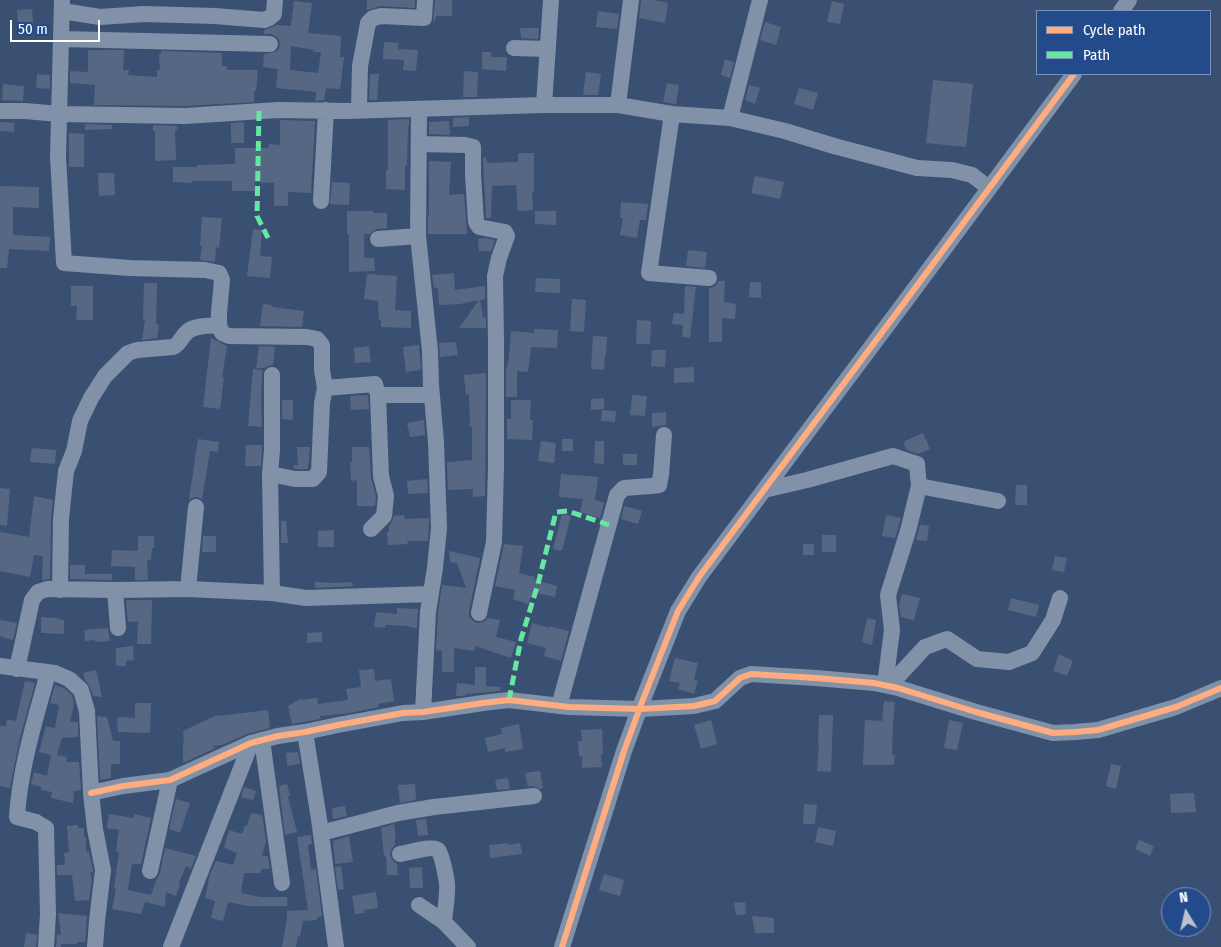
<!DOCTYPE html>
<style>
body{margin:0}
#map{position:relative;width:1221px;height:947px;overflow:hidden;background:#3a5073;font-family:"Fira Sans Condensed",sans-serif}
canvas{display:block}
.legend{position:absolute;left:1036px;top:10px;width:175px;height:65px;box-sizing:border-box;background:#234a8a;border:1px solid #7b92b9;margin:0;padding:6px 9px;list-style:none;font-size:15px;color:#fff}
.legend li{display:flex;align-items:center;gap:10px;height:25px}
.legend b{width:25px;border:1px solid #7b92b9}
.north{position:absolute;left:1161px;top:887px;width:50px;height:50px;box-sizing:border-box;background:#234a8a;border:1px solid #7b92b9;border-radius:50%;rotate:351deg;font-size:14px;font-weight:700;line-height:20px;text-align:center;color:#fff}
.north::after{content:'';display:block;margin:auto;width:18px;height:22px;background:#bac2ce;clip-path:polygon(50% 0,100% 100%,50% 72%,0 100%)}
.scale{position:absolute;left:10px;top:20px;width:90px;height:22px;box-sizing:border-box;border:2px solid #fff;border-top:0;padding-left:6px;font-size:15px;line-height:18px;white-space:nowrap;color:#fff;-webkit-text-stroke:4px #234a8a;paint-order:stroke}
</style>
<div id="map">
<canvas width="1221" height="947"></canvas>
<ul class="legend">
<li><b style="height:6px;background:#ffac80"></b>Cycle path</li>
<li><b style="height:6px;background:#66e7a1"></b>Path</li>
</ul>
<div class="north">N</div>
<div class="scale">50 m</div>
</div>
<script>
const g = document.querySelector('canvas').getContext('2d');
g.lineJoin = 'round';
function fillPath(path, color) { g.fillStyle = color; g.fill(path, 'evenodd'); }
function stroke(path, color, width, dash) { g.strokeStyle = color; g.lineWidth = width; g.lineCap = dash ? 'butt' : 'round'; g.setLineDash(dash || []); g.stroke(path); }
fillPath(new Path2D(`
 M367 0H415V8L381 6 367 10Z
 M435 0H452V16H436L435 21H433Z
 M641 0H653L668 3 665 23 639 18Z
 M294 1 312 3 308 33 341 36 340 57H344L340 89 326 88 324 100 315 101 316 92 276 88 278 69 263 67 264 54 275 52 279 49 280 45 279 40 276 36 271 34H264V30L277 25 291 26ZM291 46 314 50 313 52H321L318 73 290 70Z
 M832 1 844 4 840 24 827 22Z
 M32 9 33 22 18 23 17 10Z
 M598 11 619 14 617 29 596 27Z
 M765 22 781 27 776 45 760 40Z
 M520 28H539L538 39 521 38Z
 M384 42 398 43V49L418 50 416 71 403 70 404 60 383 59Z
 M88 50H124L123 70H129L128 75 157 77V70H160L159 54H161V51L222 53V66H227V70H258L256 91H254V102L185 106 94 105 95 85 70 83V71L88 72Z
 M482 52H491V57H507L506 71 482 69Z
 M725 59 734 62 730 78 721 75Z
 M464 71 478 72 477 97H463Z
 M586 72 601 74 598 95H583Z
 M37 74 50 75V89L36 88Z
 M370 74H379L377 100H369Z
 M933 80 973 84 966 147 926 143Z
 M667 83 679 85 676 104 663 102Z
 M3 84 24 86 23 101 2 100Z
 M749 85 760 88 755 104 745 100Z
 M799 88 818 93 813 110 794 104Z
 M469 117V126L453 127V118Z
 M409 119V126H408L407 166H405V190L386 189V170H388V120Z
 M280 120 315 121 311 193 288 192V206H274V183L255 182V191H232V181H192V183L173 182V167H197V165L235 164V148H268L269 144 280 145Z
 M449 121 450 135 429 134V122Z
 M0 122 14 123V132L0 131Z
 M244 122V143H231V123Z
 M85 124 112 125V129L85 130Z
 M153 125 177 126V130L175 131 176 160 155 161V131H153Z
 M69 133 84 134V167H69Z
 M518 153H534V192H532L533 210 518 211 516 185 492 186 491 218H486L483 158 486 157 487 163 518 162Z
 M429 161 451 162 449 195 464 194 467 234H428V216H429Z
 M98 173H114L115 195 99 196Z
 M755 176 784 182 780 199 751 193Z
 M332 182 350 183 349 205 330 204Z
 M0 186 39 187V208L13 207V235L50 237 49 251 9 249 7 268H0Z
 M621 202 648 204 646 220H640L637 238 620 235 623 218H620Z
 M347 211H373V213H387V228L377 229 373 231 370 234H364V258H374L375 271 349 272V234H347Z
 M535 211H556V225L535 224Z
 M202 217 222 218 219 248 216 247 215 262 200 260 202 246H200Z
 M253 229 262 230 260 256 272 257 270 278 247 276Z
 M485 238 495 240 491 251H479L478 239Z
 M688 250 707 252 705 268 686 266Z
 M454 273 455 290 485 286V299L480 300 483 318 486 317V328H459L479 300 460 304 439 305 438 288H434L432 275Z
 M367 274 397 276 395 310 411 311V328L381 327V320H379L378 301 364 299Z
 M536 278 560 279V293L535 292Z
 M718 281H725L724 302 736 304 735 319 722 318V342H709V288L714 287 717 284Z
 M750 282H761V298L749 297Z
 M144 283H157L156 324 159 325 157 338 142 340 145 320H143Z
 M71 286H93V320H76L77 306H71Z
 M685 286 696 287 690 338 682 337 683 325 672 324 674 313 684 314Z
 M572 299 586 300 584 332 570 331Z
 M263 304 272 305V307L304 311 302 327 260 326Z
 M637 320 651 321 650 344H636Z
 M534 329 558 330 557 348 531 347 528 372 517 371V397H506V372L509 357 511 331 534 333Z
 M593 336 607 337 606 354H605L604 370 591 369Z
 M211 338 227 346 222 377H224L220 409 203 407Z
 M456 342 458 355 440 357 439 343Z
 M419 345 421 370 406 372 403 347Z
 M259 346 275 347 273 365 267 366 265 368H256Z
 M369 346 371 362 355 363 354 348Z
 M652 350H666L665 367 651 366Z
 M694 367V382L674 383V368Z
 M253 369 263 370 262 375 261 400 262 427 248 426Z
 M486 373 485 496 473 497V489L448 490 447 462 472 460V427H470L469 394 466 395 464 375Z
 M368 395 369 409 351 410 350 396Z
 M632 395 647 396 645 416 630 415Z
 M604 398V409L591 410V399Z
 M282 400H293V420L282 419Z
 M511 400H531L530 420H533L532 440 507 439V419H511Z
 M602 410 616 411 615 422 601 421Z
 M666 412V425L652 427V413Z
 M424 420 425 435 410 437 407 423Z
 M923 433 930 449 918 454 907 450 903 442Z
 M198 439 219 442 218 452 210 451 202 499 196 497 192 498 189 500Z
 M562 439H573V451H562Z
 M541 441 556 443 554 463 538 461Z
 M595 441H604V464L594 463Z
 M246 445H262L261 466H245Z
 M297 447H310L308 469H294L293 465H298Z
 M352 447H369L371 477 376 497 375 506H357V480L351 481 350 462H352Z
 M32 448 56 450 55 464 30 462Z
 M623 454H637V465H623Z
 M561 474 598 477 595 500 604 503 600 518 580 512 583 499 559 497Z
 M427 479 428 493 408 494 407 481Z
 M1016 485H1027V505H1015Z
 M0 488 10 489 7 526 0 525Z
 M34 496 53 500 51 519 50 579 42 580 43 556 34 555 30 577 0 571V532L29 537Z
 M624 506 642 511 638 524 621 519Z
 M562 514 571 516 562 551 553 549Z
 M404 515 405 519 429 518 428 541H407L408 544 388 545 387 532H389V526L391 523 394 516Z
 M886 515 901 518 895 538 882 536Z
 M281 521H286L288 543H281Z
 M920 525 929 526 927 541 916 540Z
 M334 530V547H318V531Z
 M822 535H836V552H822Z
 M138 536H154V548H152L151 560H147L148 580H135V567L111 566 112 550 138 551Z
 M203 536H216V552H202Z
 M504 544 523 546 519 573 535 577V580L557 586 555 597 533 592 528 604 513 599 515 590 495 586Z
 M803 544H814V555H803Z
 M449 551 480 558 469 611V616L472 620 477 623 483 622 488 618 500 620 496 637 516 642 511 658 475 646 474 651 454 648V672H442V651L436 650 438 613 442 585 466 588 457 563 450 562Z
 M1055 556 1067 558 1064 572 1052 570Z
 M70 565H85V574H112V580L70 579Z
 M315 582 335 583 352 582 353 586 315 588Z
 M902 594 920 598 914 620 901 617 899 605Z
 M1011 598 1039 605 1036 617 1008 610Z
 M126 600H152L151 644H137L138 621 128 622Z
 M397 608 418 609 417 628 409 627V626L385 625V628L374 627 376 612 397 614Z
 M41 617 58 618V619L64 620V634L41 633Z
 M867 618 876 620 872 645 862 642Z
 M0 620 17 623 13 640 4 638 5 637 0 636Z
 M532 623 549 628V626L569 631 561 661 544 656 546 648 527 643Z
 M108 628 110 641 95 642V640L85 641 84 630Z
 M322 632V642L307 643V633Z
 M133 646 134 660 126 661V666H116V648Z
 M1059 654 1073 661 1067 676 1053 671Z
 M675 658 698 663 694 680 698 681 694 694 678 689 680 683 669 681Z
 M475 667H486V686L501 687 500 691 466 694V695L461 696H456L457 683 475 685Z
 M374 669 375 681 391 679 394 701 378 704 379 707 350 713 320 716V719L292 724 288 706 295 702 301 698V700L317 698 318 704 348 700 346 689 361 687 359 670Z
 M96 670 100 687 102 697 93 696 90 687 85 680 83 673Z
 M25 681 35 683 19 742 10 788 0 786V726H6L7 719 16 721Z
 M55 685 64 688 72 695 74 704 70 722H78V737L62 738 57 755 67 757 66 762H79L81 790 74 791 73 803 51 798 52 792 41 790V787L31 784 34 772 47 776 51 755 39 752 46 726 55 728 59 705 50 703Z
 M884 701 895 702 893 723 892 755H895L894 765H863L865 720 882 721Z
 M135 703H151L150 733 118 732 117 717 135 718Z
 M268 710 270 728 247 734 222 745 212 746 216 748 183 763V743H184L183 731 217 715 218 716Z
 M819 715H833L831 772 817 771 819 743H818Z
 M97 716 107 717 113 741H120V764H111V778L100 780Z
 M711 720 717 744 701 749 694 725Z
 M949 720 963 723 957 750 944 748Z
 M519 724 523 749 505 752V748L488 752 485 738 502 734 501 728Z
 M602 729 603 754H601L602 767 582 768V756L579 757 578 741H582L581 730Z
 M298 752 300 764 287 766 286 753Z
 M1111 764 1121 766 1116 789 1106 786Z
 M540 771 543 788 540 789 533 786 528 787 525 773Z
 M508 778 510 789 497 790 495 780Z
 M287 784 290 796 288 797 297 832 285 835 279 786Z
 M415 784 416 800 400 803 398 785Z
 M244 787 256 791 253 800 241 797Z
 M1194 793 1196 812 1171 813 1170 794Z
 M176 799 190 803 180 833 169 829Z
 M804 804 817 805 815 824H803Z
 M345 806 347 816 333 819 332 808Z
 M251 813 262 815 266 841 262 856H268L270 869H261V873H244L241 893 260 897H287V906H248L228 902 223 921 211 918 215 901 205 898 210 874 216 861 233 865 237 853 224 848 229 830 242 834 245 826H247Z
 M109 814 134 818V814L151 818 141 864H132L128 890 151 895 157 878 160 873 165 848 196 856 191 868 186 866 179 883 180 884 176 896 166 892 165 907 145 902 141 914 112 909 116 889 114 888 119 852 116 851 119 830 107 828Z
 M426 819 428 835 418 836 416 820Z
 M394 824 396 838H395V845L391 850 390 855 393 861 397 864 398 875H387L386 856H384L381 828Z
 M78 825V828H84V837H86V851L87 852H89L93 870V872H90L92 879 89 900 75 901 72 875H57V865H65L64 853 69 852 67 826Z
 M818 827 836 831 833 846 815 842Z
 M311 835 312 844 308 845 311 870 316 869 322 916 317 917V920L303 921 300 937 298 936 296 947H282L287 919V911L308 910 297 837Z
 M349 836 353 862 335 864 333 841Z
 M1139 840 1154 846 1150 856 1135 849Z
 M508 843V845L520 843 522 854 490 858 489 845Z
 M341 866 344 889 338 890 335 867Z
 M422 867 423 888H410L409 868Z
 M604 874 624 880 620 896 599 890Z
 M376 892 378 908 364 910V913L355 914 352 896Z
 M745 902 746 914 736 915 734 903Z
 M58 913 87 916 85 942H77V944H61V947H56L57 934 61 935Z
 M752 916 774 918V933H755Z
 M26 933 37 935 36 947H24Z`), '#566783');
stroke(new Path2D(`
 M62 0 58 156 64 263 130 268 205 270 219 273 222 280 219 313V325L222 333 229 336 307 337 317 339 322 345V370L325 388 322 403 319 472 313 479H295L270 474 272 450V375
 M62 11 100 17 144 14 215 16 264 20 269 18 274 14 275 0
 M1121 11 1129 0
 M62 39 270 44
 M514 48 548 49
 M544 105 551 0
 M618 105 631 0
 M359 109 360 66 368 23 373 18 381 16 424 18 425 0
 M419 109 418 236 430 351 431 385 436 442 439 528 435 568 428 612 423 712
 M0 111H25L59 114 185 116 278 110 347 111 544 105H618L672 114 730 118 785 131 834 146 917 168 952 170 972 175 989 188
 M672 114 649 273 709 278
 M730 118 760 0
 M419 144 465 145 473 147V175L476 222 479 227 505 232 507 236 499 258 495 276 496 343V467L494 542 479 613
 M321 201 326 110
 M378 239 418 236
 M325 388 375 384 378 395H432
 M270 474 272 593
 M919 486 998 501
 M764 490 807 480 893 456 917 464 919 486 908 531 888 595 892 630 885 685
 M371 529 384 516 386 496 381 476 378 395
 M188 589 196 507
 M60 590 61 519 66 471 74 451 80 421 91 398 105 376 128 353 137 350 173 347C180 344 181 337 187 332 194 325 209 326 219 325
 M115 590 118 628
 M0 666 55 673 69 679 81 690 87 711 91 793 95 829 103 870 97 921 95 947
 M17 669 32 600 38 592 47 589 115 590 188 589 272 593 306 598 431 594
 M889 686 925 647 947 639 977 659 1009 662 1032 653 1053 620 1060 598
 M559 706 617 495 624 488 651 486 659 485 661 475 664 435
 M305 732 319 819 336 947
 M262 740 282 883
 M91 793 123 786 170 780 251 743 278 736 305 732 338 725 403 713 423 712 483 703 509 700 569 707 640 709 694 706 715 701 740 678 751 674 816 678 874 683 898 688 976 712 1053 733 1075 732 1098 730 1176 707 1221 688
 M321 833 398 813 434 807 534 796
 M400 854C408 853 432 845 438 850 442 853 446 877 447 883 448 896 445 909 444 922
 M150 871 170 780
 M419 905 444 922 468 947
 M46 947 48 914 46 828 36 822 17 817C20 768 35 720 48 673
 M171 947 251 743
 M562 947 624 751 642 702 678 611 699 577 752 506 907 299 1074 74`), '#8191a7', 16);
stroke(new Path2D(`
 M259 111 257 216 268 238
 M509 700 521 639 538 584 556 512 568 511 609 525`), '#66e7a1', 5, [10, 5]);
stroke(new Path2D(`
 M91 793 123 786 170 780 251 743 278 736 305 732 338 725 403 713 423 712 483 703 509 700 569 707 640 709 694 706 715 701 740 678 751 674 816 678 874 683 898 688 976 712 1053 733 1075 732 1098 730 1176 707 1221 688
 M562 947 624 751 642 702 678 611 699 577 752 506 907 299 1074 74`), '#ffac80', 6);
</script>
